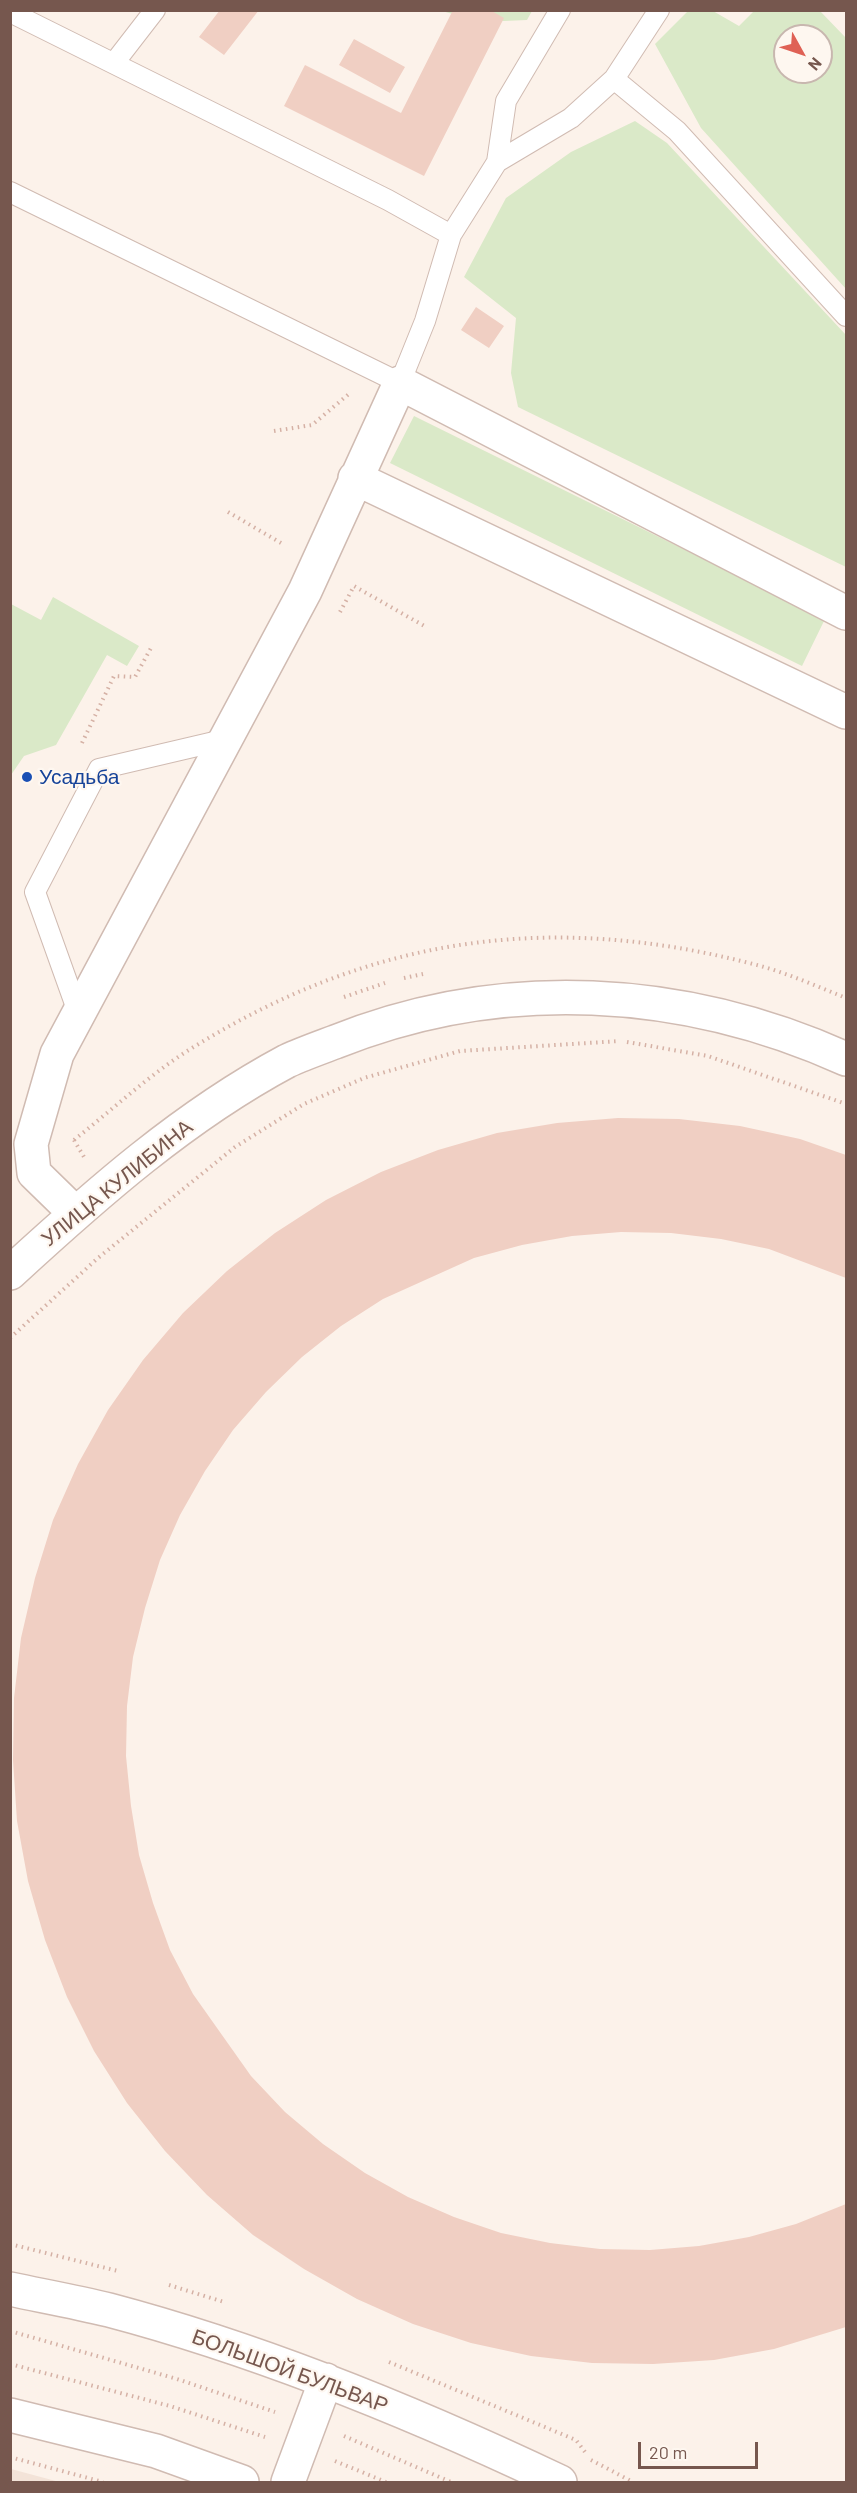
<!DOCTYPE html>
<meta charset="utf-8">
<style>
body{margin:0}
#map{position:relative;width:857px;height:2493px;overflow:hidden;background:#fcf2ea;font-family:Barlow,sans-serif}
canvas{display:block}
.frame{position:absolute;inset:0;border:12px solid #76574e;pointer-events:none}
.north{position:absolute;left:773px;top:24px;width:60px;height:60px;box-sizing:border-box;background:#fef7f0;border:2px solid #c8b7af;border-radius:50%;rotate:130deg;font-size:16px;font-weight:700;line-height:24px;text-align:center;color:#76574e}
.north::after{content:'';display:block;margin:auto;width:21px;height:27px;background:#df6155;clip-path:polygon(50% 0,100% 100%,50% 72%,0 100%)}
.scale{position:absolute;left:638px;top:2442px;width:120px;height:27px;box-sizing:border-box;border:3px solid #76574e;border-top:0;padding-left:8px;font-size:18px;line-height:21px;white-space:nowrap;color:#76574e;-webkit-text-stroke:4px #fef7f0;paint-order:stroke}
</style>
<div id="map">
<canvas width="857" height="2493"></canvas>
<div class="frame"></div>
<div class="north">N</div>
<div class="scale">20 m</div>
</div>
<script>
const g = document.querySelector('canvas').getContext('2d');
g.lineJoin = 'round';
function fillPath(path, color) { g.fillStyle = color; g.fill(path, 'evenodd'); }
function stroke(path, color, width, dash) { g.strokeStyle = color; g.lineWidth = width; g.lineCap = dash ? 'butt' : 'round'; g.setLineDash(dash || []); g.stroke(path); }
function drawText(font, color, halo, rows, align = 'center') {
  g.font = font + ' Barlow,sans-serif'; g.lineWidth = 4.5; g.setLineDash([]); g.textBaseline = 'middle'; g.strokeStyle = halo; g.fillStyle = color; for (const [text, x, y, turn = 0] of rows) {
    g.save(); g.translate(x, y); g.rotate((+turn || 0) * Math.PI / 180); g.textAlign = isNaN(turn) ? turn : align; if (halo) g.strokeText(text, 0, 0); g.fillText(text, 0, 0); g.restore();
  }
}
fillPath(new Path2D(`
 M11 2469 52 2480 59 2482H11Z`), '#f3e3d8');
fillPath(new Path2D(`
 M689 10 713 11 739 26 754 11H820L846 38V289L701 128 655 44ZM785 36H821V72H785Z
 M442 11H532L527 20 481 22Z
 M635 121 667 143 846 335V567L518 407 511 373 516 318 464 277 506 198 571 152Z
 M414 416 825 619 802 666 390 463Z
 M53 597 139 646 127 666 107 655 56 745 24 756 11 775V604L41 620Z`), '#dae9c8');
fillPath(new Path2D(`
 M220 10H259L224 55 199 37Z
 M453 10H490L504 18 424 176 284 106 305 65 401 113Z
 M354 39 405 67 390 93 339 65Z
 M476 307 504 326 489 348 461 330Z
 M618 1118 679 1119 740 1126 800 1139 846 1155V1278L769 1249 721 1239 671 1233 621 1232 572 1236 522 1245 474 1258 383 1299 341 1326 302 1357 266 1392 233 1430 205 1471 180 1515 160 1560 145 1608 133 1657 127 1706 126 1756 131 1806 139 1855 153 1903 170 1950 193 1994 251 2076 285 2112 323 2144 365 2173 408 2197 454 2217 501 2233 550 2243 600 2249 650 2250 699 2246 749 2237 796 2224 846 2204V2327L774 2349 714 2360 653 2364 592 2363 531 2356 471 2343 413 2324 357 2299 304 2269 253 2235 207 2195 165 2151 127 2103 94 2051 67 1997 45 1940 28 1881 17 1821 13 1760 14 1698 21 1638 35 1578 53 1520 78 1464 108 1410 143 1360 183 1313 227 1271 275 1233 326 1200 381 1172 438 1150 497 1133 557 1123Z`), '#f0cfc3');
const lane = new Path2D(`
 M10 12 388 200 451 235
 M114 63 155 10
 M614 79 677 131 846 316
 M497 162 506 101 560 10
 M10 192 400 383 425 321 451 235 497 162 571 118 614 79 659 10
 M79 1015 35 892 99 769 227 739`);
const street = new Path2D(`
 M355 478 846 712
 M75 1213 34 1173 31 1144 57 1054 305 591 400 383 846 613
 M10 1273C96 1194 184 1116 287 1061 302 1054 319 1048 335 1042 502 975 684 986 846 1059
 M10 2289C43 2296 76 2302 109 2310 264 2351 415 2413 560 2482
 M10 2415 156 2451 242 2482
 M288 2482 326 2380`);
stroke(lane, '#d0bbb2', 22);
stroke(street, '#d0bbb2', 36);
stroke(new Path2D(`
 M274 431 312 425 350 393
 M228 512 281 543
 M340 612 354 586 426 627
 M82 743 114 676 135 677 151 648
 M404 978 423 974
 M344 997 385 983
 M627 1042 708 1056 846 1104
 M74 1140C112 1110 150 1074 192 1048 371 937 549 911 753 964 785 972 816 986 846 998
 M74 1140 84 1157
 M10 1338 98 1258 235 1147 304 1104 364 1078 460 1051 620 1041
 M10 2244 118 2271
 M169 2285 224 2302
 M10 2331 177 2379 275 2412
 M389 2362 576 2440 585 2452
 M10 2364 170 2406 265 2437
 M344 2436 451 2482
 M10 2457 103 2482
 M591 2460 633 2482
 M335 2461 386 2482`), '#d5b1a5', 4, [1.5, 4.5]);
stroke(lane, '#fff', 20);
stroke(street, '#fff', 33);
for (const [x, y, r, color] of [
 [27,777,6,"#1a4fb4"]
]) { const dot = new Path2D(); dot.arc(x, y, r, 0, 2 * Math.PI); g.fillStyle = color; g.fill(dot); stroke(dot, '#fef7f0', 2); }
drawText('21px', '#164399', '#fef7f0', [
 ["Усадьба",39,777]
], 'left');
drawText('21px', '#76574e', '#fef7f0', [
 ["УЛИЦА КУЛИБИНА",117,1183,-39],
 ["БОЛЬШОЙ БУЛЬВАР",290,2371,20]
]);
</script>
